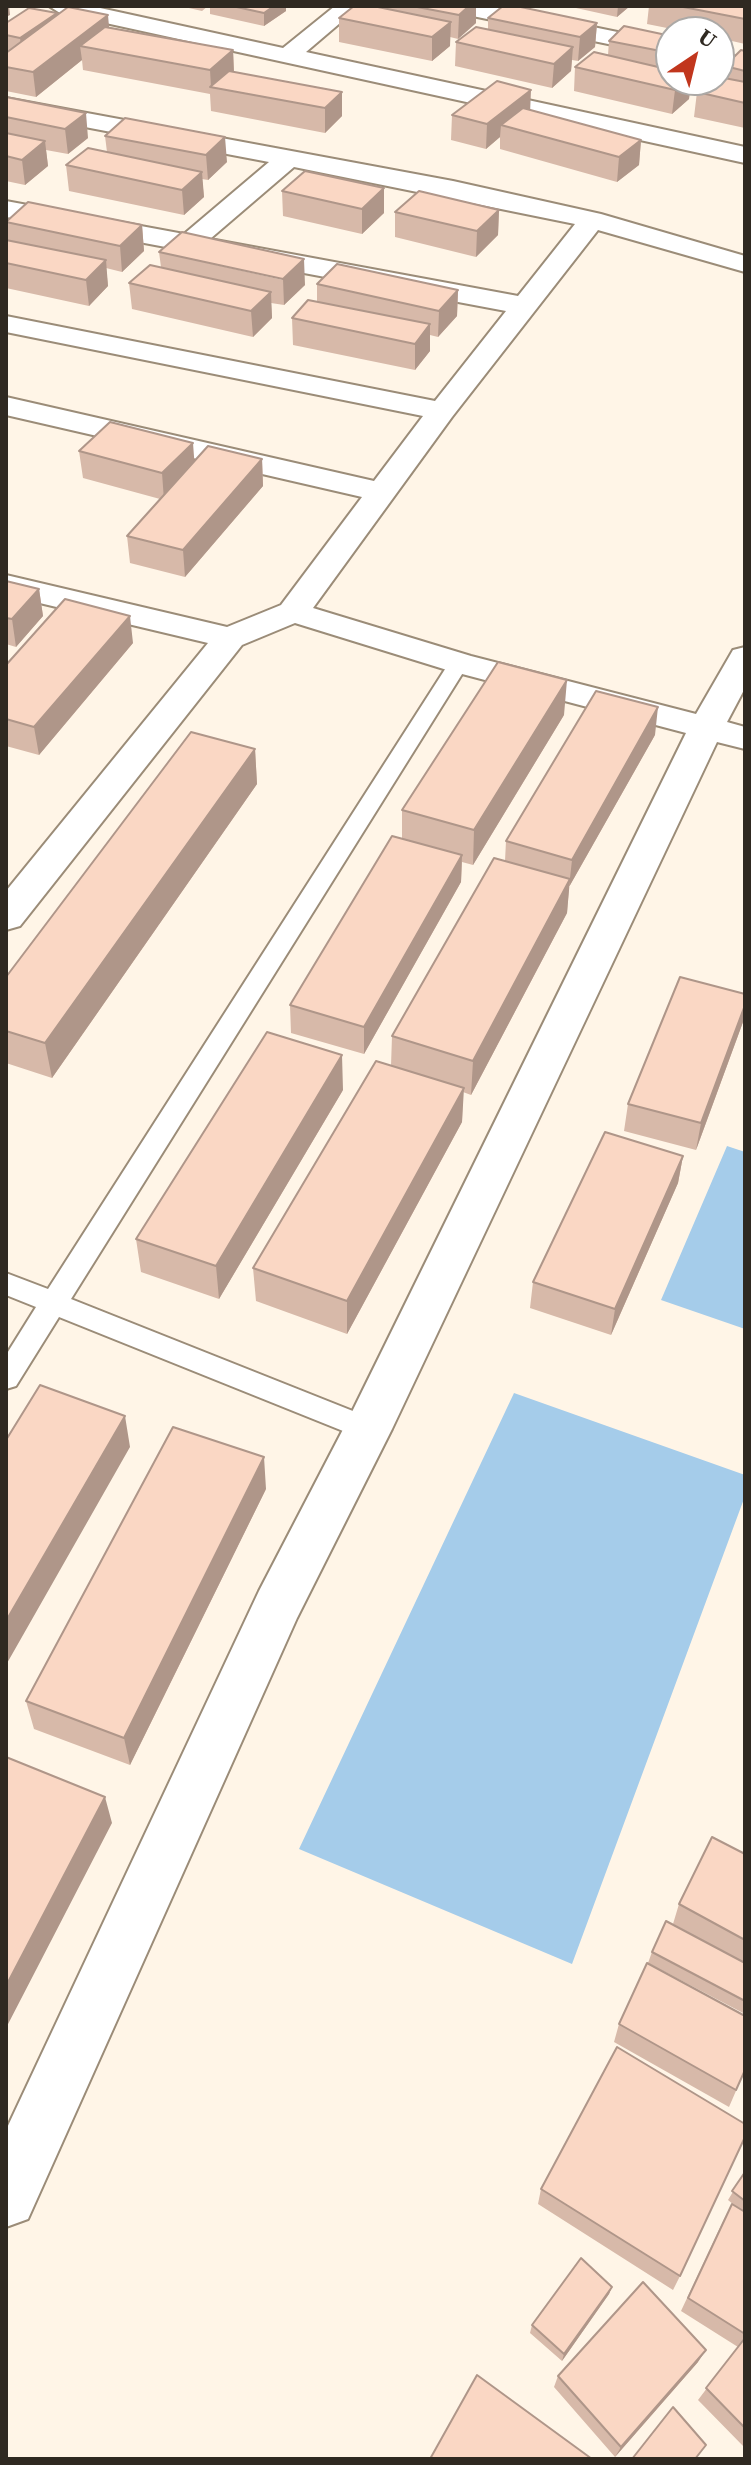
<!DOCTYPE html>
<style>
body{margin:0}
#map{position:relative;width:751px;height:2465px;overflow:hidden;background:#fff5e7;font-family:"Source Serif 4",serif}
canvas{display:block}
.frame{position:absolute;inset:0;border:8px solid #2f2921;pointer-events:none}
.north{position:absolute;left:655px;top:16px;width:80px;height:80px;box-sizing:border-box;background:#fff;border:2px solid #aca9a6;border-radius:50%;rotate:35deg;font-size:22px;font-weight:700;line-height:32px;text-align:center;color:#2f2921}
.north::after{content:'';display:block;margin:auto;width:28px;height:36px;background:#c1361d;clip-path:polygon(50% 0,100% 100%,50% 72%,0 100%)}
</style>
<div id="map">
<canvas width="751" height="2465"></canvas>
<div class="frame"></div>
<div class="north">U</div>
</div>
<script>
const g = document.querySelector('canvas').getContext('2d');
g.lineJoin = 'round';
function fillPath(path, color) { g.fillStyle = color; g.fill(path, 'evenodd'); }
function stroke(path, color, width, dash) { g.strokeStyle = color; g.lineWidth = width; g.lineCap = dash ? 'butt' : 'round'; g.setLineDash(dash || []); g.stroke(path); }
fillPath(new Path2D(`
 M727 1146 745 1152V1329L661 1300Z
 M514 1393 745 1475V1496L572 1964 299 1849Z`), '#a5ccea');
const lane = new Path2D(`
 M459 657 469 663 71 1299 378 1421 382 1429 378 1437 368 1441 358 1437 59 1317 16 1386 6 1389V1355L36 1307 6 1295V1273L48 1289 449 663Z`);
const street = new Path2D(`
 M49 6H91L283 48 335 6H360L306 52 745 147V163L60 13Z
 M447 6H491L671 43V57L458 13Z
 M719 53 745 59V73L719 67Z
 M6 98 453 181 601 214 745 256V272L598 230 452 417 313 608 471 656 696 714 733 650 745 647V688L727 722 745 727V749L717 742 392 1429 297 1618 28 2219 6 2227V2130L259 1591 350 1416 686 733 447 670 295 623 242 645 20 926 6 930V891L208 643 6 595V575L227 627 281 605 362 497 6 415V397L374 481 423 416 6 332V316L435 401 506 311 6 217V201L184 234 269 162 6 112ZM294 167 575 224 518 296 210 239Z`);
stroke(lane, '#9b8c78', 4);
stroke(street, '#9b8c78', 4);
fillPath(lane, '#fff');
fillPath(street, '#fff');
fillPath(new Path2D(`
 M180 6H208L202 11Z
 M210 6H286V11L264 26 210 14Z
 M354 6H476V23L458 39 450 37V46L432 61 339 42V18Z
 M567 6H630L617 17Z
 M649 6H745V44L719 38V32H687L647 24Z
 M57 15 109 27 233 50 234 72 342 116 325 133 211 111 210 94 83 70 82 60 36 97 6 91V23Z
 M488 18 597 23 595 47 578 61 572 60 571 71 552 88 455 66 456 42 488 29Z
 M671 36V80H704L701 84 691 82 689 99 672 114 574 91 575 67 608 55 609 41Z
 M745 51V128L694 117 697 92 723 77 725 66Z
 M6 97 88 138 68 154 46 150 48 166 25 185 6 181Z
 M530 110 641 140 639 165 617 182 500 149V137L486 149 451 140 452 115Z
 M125 118 227 162 208 180 202 179 204 197 184 215 69 191 66 165 107 152 105 136Z
 M384 188V213L362 234 283 216 282 191Z
 M499 210 498 235 476 257 395 237V212Z
 M6 220 142 225 144 251 122 272 106 268 108 286 89 306 6 288V240H7Z
 M159 252 305 285 284 305 271 303 272 318 253 337 132 309 129 283 161 267Z
 M317 284 458 290 457 316 438 337 430 335V351L415 370 293 345 292 318 317 302Z
 M79 451 194 462 262 459 263 486 185 577 130 563 127 536 160 499 83 478Z
 M6 581 39 589 43 616 16 647 6 644Z
 M133 643 39 755 6 746V665Z
 M564 715 473 865 462 862 461 882 364 1054 291 1033 290 1005 402 839V810Z
 M655 735 569 887 567 913 471 1095 463 1092 462 1122 347 1334 256 1301 253 1268 391 1066 392 1036 505 861 506 841Z
 M255 749 257 784 52 1078 6 1063V977Z
 M745 994V1013L743 1022 696 1150 624 1131 628 1104Z
 M343 1090 219 1299 141 1272 136 1239Z
 M683 1156 678 1183 611 1335 530 1308 533 1282Z
 M266 1489 130 1765 34 1729 26 1701Z
 M745 1854V1963L673 1924 679 1904Z
 M652 1952 745 1963V2014L648 1963Z
 M619 2024 745 2070 729 2107 614 2042Z
 M745 2172V2448L698 2400 738 2347 681 2311 724 2219 732 2204 734 2205 728 2200Z
 M541 2189 680 2276 673 2290 538 2204Z
 M612 2287 609 2294 562 2361 530 2333 532 2325Z
 M698 2362 615 2457 554 2387 558 2376Z`), '#d7b9a9');
fillPath(new Path2D(`
 M6 6H9L10 15 6 17Z
 M274 6H286V11L264 26V13Z
 M469 6H476V23L458 39 459 15Z
 M618 6H630L617 17Z
 M57 13 58 27 22 52 20 38Z
 M108 15 110 38 80 46 82 60 36 97 33 72Z
 M451 22 450 46 432 61V37Z
 M597 23 595 47 578 61 580 37Z
 M573 47 571 71 552 88 554 64Z
 M233 50 234 74 211 87 210 70Z
 M686 80H691L689 99 672 114 675 90Z
 M531 90 530 114 501 125 500 137 486 149 487 124Z
 M342 92V116L325 133V108Z
 M86 113 88 138 68 154 65 129Z
 M225 137 227 162 208 180 206 155Z
 M641 140 639 165 617 182 619 157Z
 M45 141 48 166 25 185 22 160Z
 M202 172 204 197 184 215 182 190Z
 M384 188V213L362 234V209Z
 M499 210 498 235 476 257 477 231Z
 M142 225 144 251 122 272 120 246Z
 M304 259 305 285 284 305 283 279Z
 M106 260 108 286 89 306 86 280Z
 M458 290 457 316 438 337 439 311Z
 M271 292 272 318 253 337 251 311Z
 M430 324V351L415 370V344Z
 M193 443 195 470 164 500 162 473Z
 M262 459 263 486 185 577 183 550Z
 M39 589 43 616 16 647 12 619Z
 M130 616 133 643 39 755 34 727Z
 M567 680 564 715 473 865 474 830Z
 M658 707 655 735 569 887 572 860Z
 M255 749 257 784 52 1078 45 1043Z
 M462 855 461 882 364 1054V1027Z
 M570 879 567 913 471 1095 473 1061Z
 M745 1005 743 1022 696 1150 701 1123Z
 M342 1055 343 1090 219 1299 216 1266Z
 M464 1088 462 1122 347 1334V1301Z
 M683 1156 678 1183 611 1335 615 1309Z
 M125 1416 130 1447 6 1665V1621Z
 M264 1457 266 1489 130 1765 124 1738Z
 M105 1797 112 1823 6 2028V1986Z
 M612 2287 609 2294 562 2361 564 2354Z
 M706 2350 698 2362 615 2457 621 2447Z`), '#af9689');
const building = new Path2D(`
 M232 6H274L264 13Z
 M354 6H373L451 22 432 37 339 18Z
 M412 6H469L459 15Z
 M503 6H516L597 23 580 37 488 18Z
 M678 6H745V19Z
 M68 7 108 15 33 72 6 67V53Z
 M29 8 57 13 20 38 6 35V23Z
 M624 26 671 36V53L609 41Z
 M105 27 233 50 210 70 80 46Z
 M476 27 573 47 554 64 456 42Z
 M741 50 745 51V71L725 66Z
 M594 52 671 70V80H686L675 90 575 67Z
 M229 71 342 92 325 108 210 87Z
 M719 77 745 82V103L697 92 711 80H719Z
 M497 81 531 90 487 124 452 115Z
 M6 97 86 113 65 129 6 117Z
 M523 108 641 140 619 157 501 125Z
 M125 118 225 137 206 155 105 136Z
 M6 133 45 141 22 160 6 156Z
 M88 148 202 172 182 190 66 165Z
 M305 171 384 188 362 209 282 191Z
 M419 191 499 210 477 231 395 212Z
 M28 202 142 225 120 246 6 222Z
 M182 232 304 259 283 279 159 252Z
 M6 240 106 260 86 280 6 263Z
 M337 264 458 290 439 311 317 284Z
 M150 265 271 292 251 311 129 283Z
 M308 300 430 324 415 344 292 318Z
 M110 422 193 443 162 473 79 451Z
 M208 446 262 459 183 550 127 536Z
 M6 581 39 589 12 619 6 618Z
 M65 599 130 616 34 727 6 719V665Z
 M498 662 567 680 474 830 402 810Z
 M596 691 658 707 572 860 506 841Z
 M191 732 255 749 45 1043 6 1031V977Z
 M392 836 462 855 364 1027 290 1005Z
 M494 858 570 879 473 1061 392 1036Z
 M680 977 745 994V1005L701 1123 628 1104Z
 M267 1032 342 1055 216 1266 136 1239Z
 M376 1061 464 1088 347 1301 253 1268Z
 M605 1132 683 1156 615 1309 533 1282Z
 M40 1385 125 1416 6 1621V1440Z
 M173 1427 264 1457 124 1738 26 1701Z
 M6 1757 105 1797 6 1986Z
 M712 1837 745 1854V1940L679 1904Z
 M666 1921 745 1963V2001L652 1952Z
 M647 1963 745 2016V2070L736 2090 619 2024Z
 M617 2047 745 2124V2137L680 2276 541 2189Z
 M745 2172V2201L732 2191Z
 M732 2204 745 2212V2334L688 2298Z
 M581 2258 612 2287 564 2354 532 2325Z
 M643 2282 706 2350 621 2447 558 2376Z
 M745 2338V2428L706 2388Z
 M477 2375 592 2459H430Z
 M673 2407 706 2445 695 2459H632Z`);
fillPath(building, '#fad7c4');
stroke(building, '#af9689', 2);
</script>
